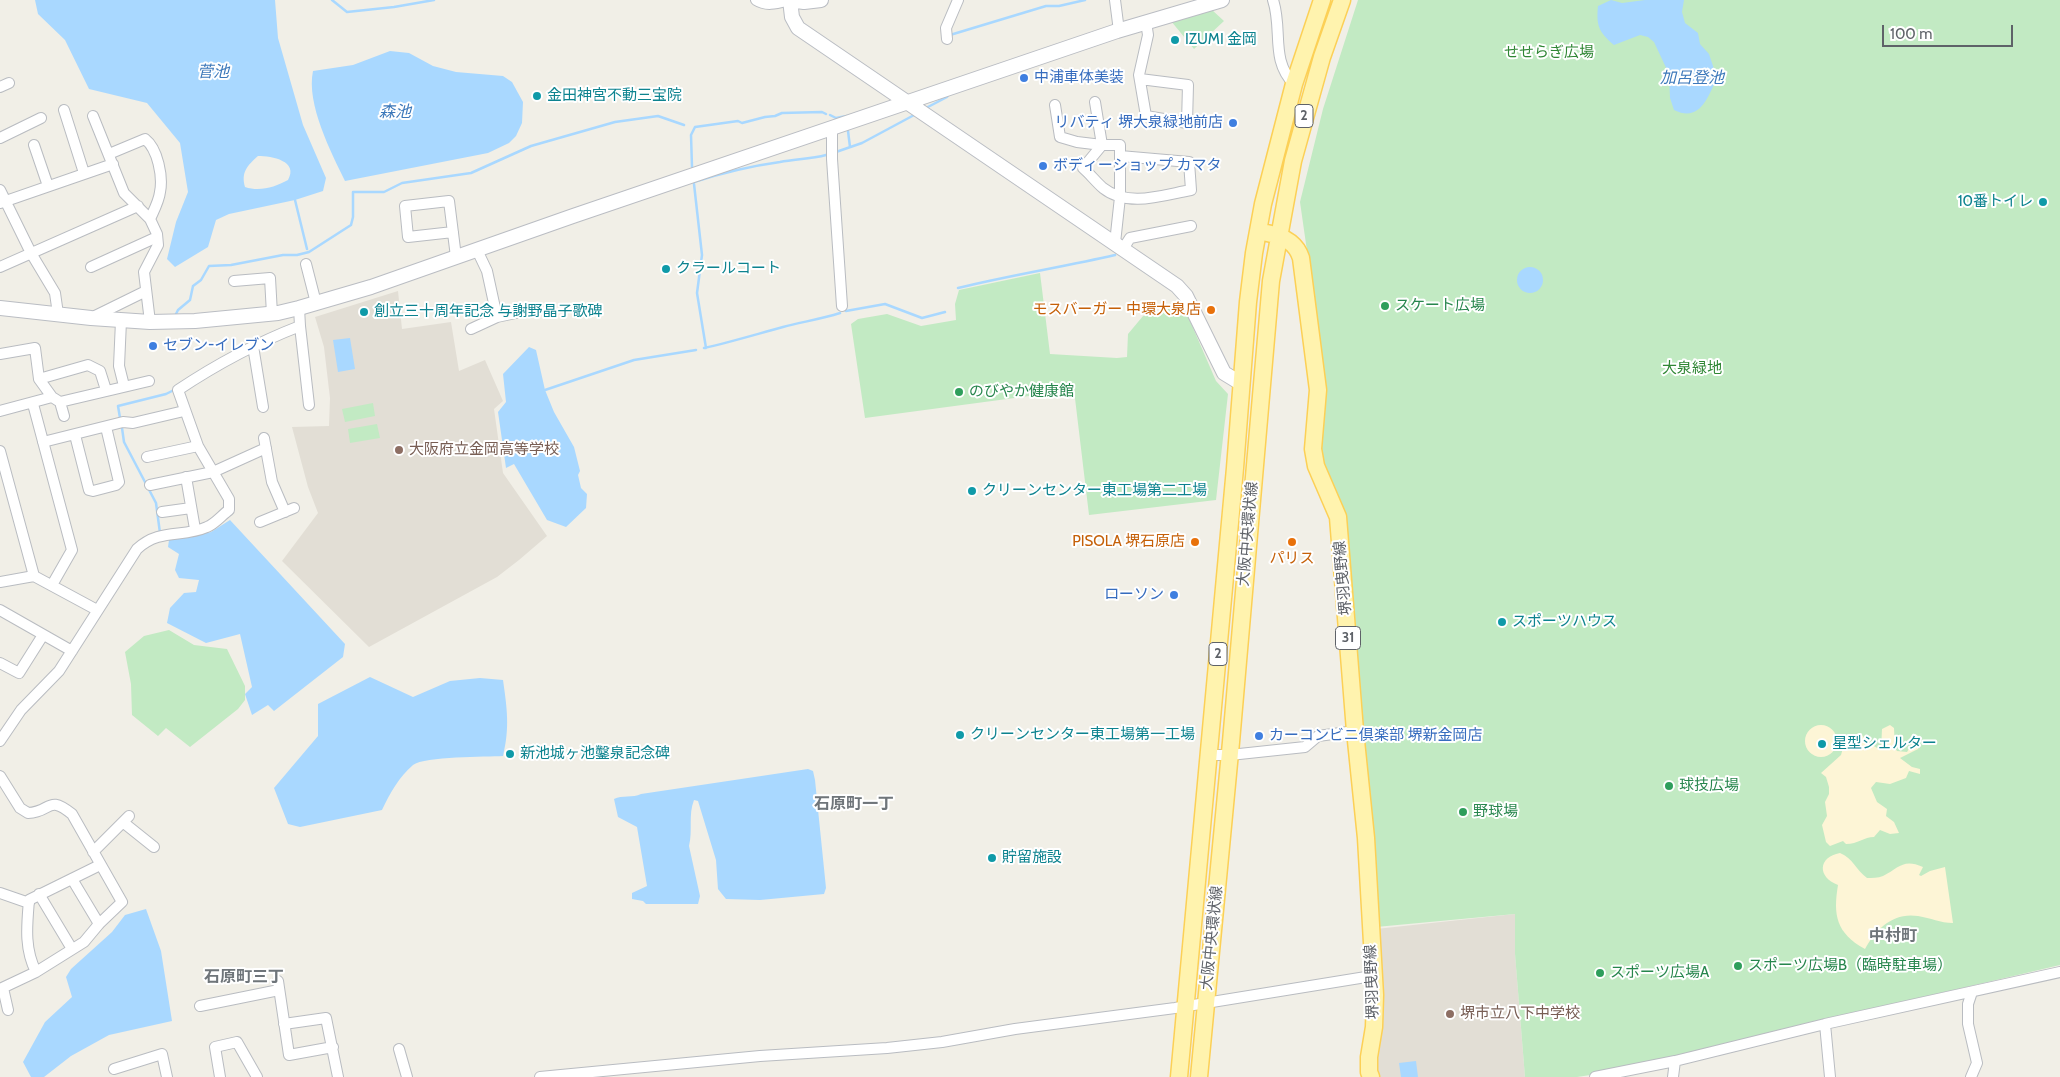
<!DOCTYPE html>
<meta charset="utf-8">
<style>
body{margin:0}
#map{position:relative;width:2060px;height:1077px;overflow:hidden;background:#f1efe7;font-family:Cabin,sans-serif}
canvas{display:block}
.scale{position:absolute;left:1882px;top:25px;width:131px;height:22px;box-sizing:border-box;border:2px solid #5e6268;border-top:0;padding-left:6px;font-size:15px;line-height:18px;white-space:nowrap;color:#5e6268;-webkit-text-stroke:4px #fff;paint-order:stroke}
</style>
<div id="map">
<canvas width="2060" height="1077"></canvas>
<div class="scale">100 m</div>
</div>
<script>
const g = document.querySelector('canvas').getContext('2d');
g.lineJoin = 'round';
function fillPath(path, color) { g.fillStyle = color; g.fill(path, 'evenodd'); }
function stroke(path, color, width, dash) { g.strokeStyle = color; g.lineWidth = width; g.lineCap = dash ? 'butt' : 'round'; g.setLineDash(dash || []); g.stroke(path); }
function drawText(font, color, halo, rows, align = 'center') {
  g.font = font + ' Cabin,"Noto Sans JP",sans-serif'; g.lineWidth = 4; g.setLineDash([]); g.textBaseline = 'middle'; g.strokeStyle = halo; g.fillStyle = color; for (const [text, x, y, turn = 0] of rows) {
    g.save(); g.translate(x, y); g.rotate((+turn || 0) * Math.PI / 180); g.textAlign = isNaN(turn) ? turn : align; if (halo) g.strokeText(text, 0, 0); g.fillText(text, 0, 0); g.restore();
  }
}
fillPath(new Path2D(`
 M398 291 402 329 451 322 459 371 485 360 503 401 494 409 503 473 547 536 519 560 497 577 369 647 282 561 318 513 308 487 292 427 329 426 330 398 324 347 315 317Z
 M1515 914V954L1525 1077H1377L1376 929Z`), '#e2ded5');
fillPath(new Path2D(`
 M1358 0H2060V965L1597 1074 1577 1077H1525L1515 954V914L1376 927 1356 643 1342 509 1323 462 1308 258 1300 202 1323 109Z
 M1211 9 1224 21 1194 49 1171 21Z
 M1040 273 1050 354 1117 358 1127 357 1128 334 1143 316 1179 306 1184 307 1216 381 1228 394 1216 500 1089 515 1074 390 865 418 851 324 858 319 887 314 921 326 956 320 955 304 959 290Z
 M373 403 375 416 345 422 342 409Z
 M377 424 380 438 350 443 348 429Z
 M169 630 194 645 227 649 245 686V700L238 709 190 747 166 728 158 736 132 715 131 684 125 652 144 636Z`), '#c2eac3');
fillPath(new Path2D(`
 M1805 741a16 16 0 1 1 32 0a16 16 0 1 1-32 0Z
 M1890 725 1894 728 1895 748 1897 751 1907 752 1917 735 1920 738 1918 744V749L1900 758 1912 767 1920 769V774L1909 771 1906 778 1890 784 1876 782 1871 788 1877 802 1887 809 1886 816 1894 822 1899 833 1890 834 1880 830 1874 837C1864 837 1858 844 1846 844L1843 841 1830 846 1826 842 1822 825 1827 816 1825 802 1829 794V787L1826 777 1821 773 1841 755 1845 741 1854 739 1861 734 1870 744 1881 750 1882 729Z
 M1840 853C1853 858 1856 870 1867 878 1872 878 1878 878 1883 876 1899 868 1903 858 1923 867L1919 875 1921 876 1930 871 1945 867 1953 923C1940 923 1931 918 1918 916 1893 912 1876 929 1865 949 1836 933 1833 915 1838 885 1817 877 1818 857 1840 853Z`), '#fdf5d6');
fillPath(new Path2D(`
 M35 0H275L278 38 303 125 326 178 323 191 295 200 229 214 216 220 208 247 175 267 167 259 176 222 188 192 180 143 147 103 89 89 65 40 38 14ZM258 156C272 156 299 161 288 180 275 187 260 192 245 187 241 172 247 166 258 156Z
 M1611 0 1622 3 1645 0H1684L1682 12 1685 23 1698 33 1700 44 1709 54 1717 78C1708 97 1700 123 1674 110L1670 98 1669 74 1654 42 1648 37 1640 35 1614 45C1599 32 1596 26 1598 6Z
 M390 51 409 53 433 66 456 72 503 76 512 82 523 102 522 123 516 136 509 143 488 153 345 181C331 152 306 104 313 71L353 65Z
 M1517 280a13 13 0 1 1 26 0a13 13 0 1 1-26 0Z
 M350 338 355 369 338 372 333 340Z
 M529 347 536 350 545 390 554 412 574 447 580 471 578 475 581 488 587 494 586 508 566 527 547 520 514 464 506 468 498 412 506 402 503 374Z
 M230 520 345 644 343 657 274 711 268 705 252 715 245 694 252 687 240 634 206 643 167 623 170 608 184 593 196 592 199 580 179 578 175 570 179 554 168 547 169 540 211 532Z
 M370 677 413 697 450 681 480 678 503 680C507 708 510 728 503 756 486 757 425 756 413 765 399 777 390 793 382 810L300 827 288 824 274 788 318 736V704Z
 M808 769 813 771 815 780 826 888 824 894 760 900 726 899 718 889 716 860 698 801 694 800C688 815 693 830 689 846L700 896 698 904H646L643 901 632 899V893L647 886 637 827 618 817 614 799C622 795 633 798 641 794Z
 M146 909 161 951 172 1021 109 1035 71 1056 44 1077H31L23 1062 45 1022 72 997 66 977 71 969 112 932 125 915Z
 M1416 1061 1418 1077H1401L1399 1063Z`), '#a9d8ff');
stroke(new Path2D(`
 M332 0 347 12 394 7 434 0
 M950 35 1046 6H1059L1085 0
 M926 108 947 97 949 93
 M830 115 836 118 847 116
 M848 131 850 147
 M836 152 862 143 916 114
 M692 167 691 135 695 127 738 121 742 123 765 117 775 116 782 113 822 112 826 114
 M694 182C722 173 751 166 780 162 796 159 811 159 826 155
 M694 184 702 255 697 293 706 348
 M295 200 307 249
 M958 288C1011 275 1063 267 1115 255
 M846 311 885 304 922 318 945 312
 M175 316 178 310 190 300 193 286 201 280 209 266 231 265 283 255H297L309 252 351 225 353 217V192H384L402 183 471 173 531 146 615 122 658 116 684 125
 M704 348C731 342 757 334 783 327 802 322 821 319 840 313
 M545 390 634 360 696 350
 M120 418 118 406 166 394 174 390
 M122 428 124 442 156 503 160 533`), '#a9d8ff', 2.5);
const street = new Path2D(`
 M756 0C767 7 778 3 790 0
 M1115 0 1119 31
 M1273 0C1283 30 1270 60 1294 84
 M947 39 946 28 958 0
 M1140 79 1188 85 1187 123 1146 116 1139 75 1148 35 1146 22
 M0 87 9 83
 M1055 105 1060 137 1077 142 1102 145 1095 102
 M64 110 84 173
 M93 116 124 193 150 219 157 234 158 245 144 272 150 322
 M832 127V159L842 306
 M0 138 41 118
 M34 145 48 186
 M109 154 145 139C158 149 163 177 160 192 159 201 154 210 150 219
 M0 190 31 253 55 293 58 314
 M0 203 113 164
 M453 232 408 237 405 206 449 201 456 257
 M1115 243 1120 197V145H1102L1083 168C1090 174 1096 182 1103 188 1128 208 1163 195 1191 190L1189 162 1120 156
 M1123 249 1130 238 1191 226
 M477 250 487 271 497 317
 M306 264 316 303
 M0 267 138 206
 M91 267 157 237
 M234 281 270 278 272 314
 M91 318 146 291
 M121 321 119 366 124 386
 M300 326 309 405
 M471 329 497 317 530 310
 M253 346 263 407
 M0 354 35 348 39 379 52 397
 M39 379 88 365 100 371 106 390
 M60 402 64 416
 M33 404 72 550 52 585
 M0 411 52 397 60 402 149 381
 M75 435 89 490 93 491 116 485 119 482 106 427
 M264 438 272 482 285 512
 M43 442 123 422 133 423 184 411
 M0 451 34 576 97 610
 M147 457 198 446
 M186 477 195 529
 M150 485 213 472 266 448
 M162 512 191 508
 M260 522 294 508
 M0 582 34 576
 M0 610 72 651
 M0 663 19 673 43 635
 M0 741 21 710 59 671 137 549C160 528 182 538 207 527 215 524 222 515 229 510V499L198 446 178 390C217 364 256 343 300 326L299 308
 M1209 755H1230L1305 747 1318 736 1355 731
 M0 776 20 808 28 813C52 812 47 794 72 814L122 902 99 924 84 942 36 972 0 989
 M124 823 154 847
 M93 852 129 816
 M72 879 99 924
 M0 893 29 903
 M39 894 72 949
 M36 972C24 948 27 925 29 900L100 865
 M278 981 289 1055 333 1047
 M3 988 8 1010
 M200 1006 279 990
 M284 1024 326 1018 338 1077
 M1825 1024 1830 1077
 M399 1049 407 1077
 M114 1069 162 1054 167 1077
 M220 1077 215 1047 237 1042 257 1077
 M540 1077 760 1056 887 1048 942 1042 1015 1029 1175 1008 1372 976
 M1595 1077 1675 1061 1825 1024 2060 972
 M1673 1077 1675 1061
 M1971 1077 1977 1063 1968 1024V1004L1972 992`);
const secondary = new Path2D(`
 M790 0 792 17 798 28 1177 286 1186 296 1224 373 1242 384
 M790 0 804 2 821 0
 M0 308 91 318 150 322 195 321 278 313 299 308 371 287 573 216 1117 31 1222 0`);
const primary = new Path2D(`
 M1267 233C1283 236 1296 242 1301 258L1318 390 1313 449 1316 466 1338 517 1355 731 1366 838 1375 995 1374 1027 1369 1057V1072L1371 1077
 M1179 1077 1235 468 1248 302 1254 253 1263 204 1294 84 1322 0
 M1199 1077 1231 742 1271 281 1293 161 1322 57 1342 0`);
stroke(street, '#b9bcc1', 12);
stroke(secondary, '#babdc3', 16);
stroke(primary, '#fcd056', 19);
stroke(street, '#fff', 10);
stroke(secondary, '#fff', 14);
stroke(primary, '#fff3ae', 16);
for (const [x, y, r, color] of [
 [1175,40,5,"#0f9aa8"],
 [1024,78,5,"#3f7fe0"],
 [537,96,5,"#0f9aa8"],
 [1233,123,5,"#3f7fe0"],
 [1043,166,5,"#3f7fe0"],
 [2043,202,5,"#0f9aa8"],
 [666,269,5,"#0f9aa8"],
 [1385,306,5,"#2e9e5b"],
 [1211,310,5,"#e8710a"],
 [364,312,5,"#0f9aa8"],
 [153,346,5,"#3f7fe0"],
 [959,392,5,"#2e9e5b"],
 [399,450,5,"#8d6e63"],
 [972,491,5,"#0f9aa8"],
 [1195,542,5,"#e8710a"],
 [1292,542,5,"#e8710a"],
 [1174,595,5,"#3f7fe0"],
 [1502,622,5,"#0f9aa8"],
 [960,735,5,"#0f9aa8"],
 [1259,736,5,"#3f7fe0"],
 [1822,744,5,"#0f9aa8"],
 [510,754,5,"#0f9aa8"],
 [1669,786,5,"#2e9e5b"],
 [1463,812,5,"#2e9e5b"],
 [992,858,5,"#0f9aa8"],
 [1738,966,5,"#2e9e5b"],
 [1600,973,5,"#2e9e5b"],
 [1450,1014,5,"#8d6e63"]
]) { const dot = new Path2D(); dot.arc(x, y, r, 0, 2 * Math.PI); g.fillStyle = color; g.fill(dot); stroke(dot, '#fff', 2); }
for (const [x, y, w] of [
 [1304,116,18],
 [1348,638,25],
 [1218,654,18]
]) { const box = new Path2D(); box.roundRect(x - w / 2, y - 11.5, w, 23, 4); g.fillStyle = '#fff'; g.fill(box); stroke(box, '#5e6268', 1); }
drawText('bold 14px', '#5e6268', null, [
 ["2",1304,116],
 ["31",1348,638],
 ["2",1218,654]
]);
drawText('15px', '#0d838f', '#fff', [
 ["IZUMI 金岡",1185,40],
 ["金田神宮不動三宝院",547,96],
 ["10番トイレ",2033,202,"right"],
 ["クラールコート",676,269],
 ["創立三十周年記念 与謝野晶子歌碑",374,312],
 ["クリーンセンター東工場第二工場",982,491],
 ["スポーツハウス",1512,622],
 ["クリーンセンター東工場第一工場",970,735],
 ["星型シェルター",1832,744],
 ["新池城ヶ池鑿泉記念碑",520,754],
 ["貯留施設",1002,858]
], 'left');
drawText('15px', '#2f8634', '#fff', [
 ["せせらぎ広場",1549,53],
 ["大泉緑地",1692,369]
]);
drawText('15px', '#366cbe', '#fff', [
 ["中浦車体美装",1034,78],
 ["リバティ 堺大泉緑地前店",1223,123,"right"],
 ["ボディーショップ カマタ",1053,166],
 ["セブン-イレブン",163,346],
 ["ローソン",1164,595,"right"],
 ["カーコンビニ倶楽部 堺新金岡店",1269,736]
], 'left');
drawText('15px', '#27864d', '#fff', [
 ["スケート広場",1395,306],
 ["のびやか健康館",969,392],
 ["球技広場",1679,786],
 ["野球場",1473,812],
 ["スポーツ広場B（臨時駐車場）",1748,966],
 ["スポーツ広場A",1610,973]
], 'left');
drawText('15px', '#c56008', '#fff', [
 ["モスバーガー 中環大泉店",1201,310],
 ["PISOLA 堺石原店",1185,542],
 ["パリス",1292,559,"center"]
], 'right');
drawText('15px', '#785e54', '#fff', [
 ["大阪府立金岡高等学校",409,450],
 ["堺市立八下中学校",1460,1014]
], 'left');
drawText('15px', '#5e6268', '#fff', [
 ["大阪中央環状線",1248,534,-85],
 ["堺羽曳野線",1343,578,-95],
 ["大阪中央環状線",1212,938,-84],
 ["堺羽曳野線",1372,982,-92]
]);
drawText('italic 16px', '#3c78ba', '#fff', [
 ["菅池",213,72],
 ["加呂登池",1692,78],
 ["森池",395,112]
]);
drawText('bold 16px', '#6f757a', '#fff', [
 ["石原町一丁",854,804],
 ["中村町",1893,936],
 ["石原町三丁",244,977]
]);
</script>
